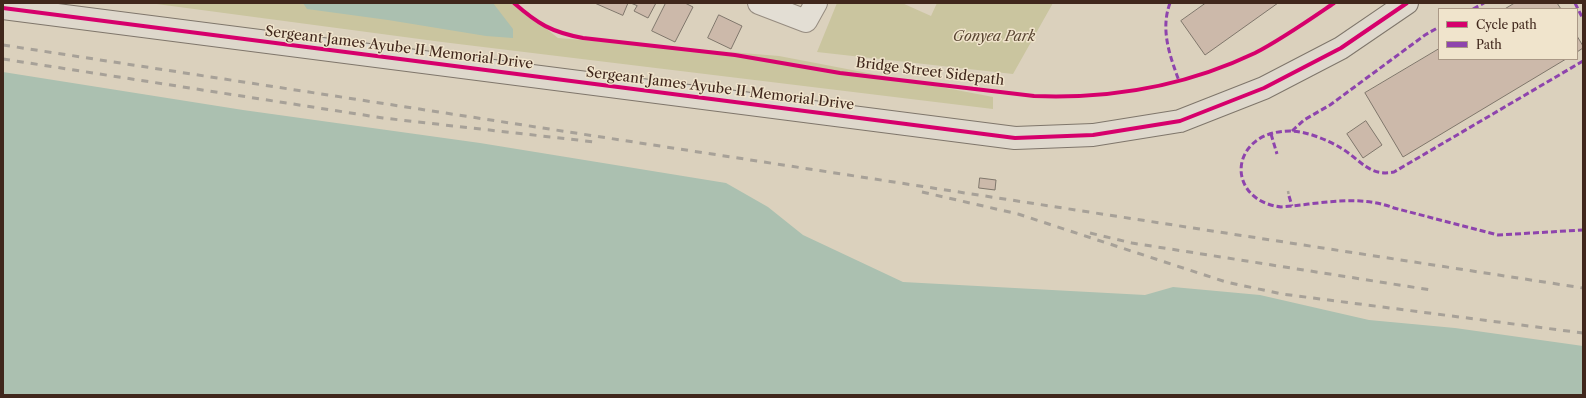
<!DOCTYPE html>
<style>
body{margin:0}
#map{position:relative;width:1586px;height:398px;overflow:hidden;background:#dbd1bd;font-family:"Libre Caslon Text",serif}
canvas{display:block}
.frame{position:absolute;inset:0;border:4px solid #40271c;pointer-events:none}
.legend{position:absolute;left:1438px;top:8px;width:140px;height:52px;box-sizing:border-box;background:#f0e4cc;border:1px solid #aa9886;margin:0;padding:5px 7px;list-style:none;font-size:12px;color:#40271c}
.legend li{display:flex;align-items:center;gap:8px;height:20px}
.legend b{width:20px;border:1px solid #aa9886}
</style>
<div id="map">
<canvas width="1586" height="398"></canvas>
<div class="frame"></div>
<ul class="legend">
<li><b style="height:5px;background:#d6006c"></b>Cycle path</li>
<li><b style="height:5px;background:#8e44ad"></b>Path</li>
</ul>
</div>
<script>
const g = document.querySelector('canvas').getContext('2d');
g.lineJoin = 'round';
function fillPath(path, color) { g.fillStyle = color; g.fill(path, 'evenodd'); }
function stroke(path, color, width, dash) { g.strokeStyle = color; g.lineWidth = width; g.lineCap = dash ? 'butt' : 'round'; g.setLineDash(dash || []); g.stroke(path); }
function drawText(font, color, halo, rows, align = 'center') {
  g.font = font + ' "Libre Caslon Text",serif'; g.lineWidth = 3; g.setLineDash([]); g.textBaseline = 'middle'; g.strokeStyle = halo; g.fillStyle = color; for (const [text, x, y, turn = 0] of rows) {
    g.save(); g.translate(x, y); g.rotate((+turn || 0) * Math.PI / 180); g.textAlign = isNaN(turn) ? turn : align; if (halo) g.strokeText(text, 0, 0); g.fillText(text, 0, 0); g.restore();
  }
}
fillPath(new Path2D(`
 M149 3H514L558 38 779 56 993 97V109L442 42Z
 M837 3H902L931 16 937 3H1053L1013 74 817 52Z`), '#cac59f');
fillPath(new Path2D(`
 M303 3H493L513 29V38L486 36 388 20 307 9Z
 M3 72 243 110 480 143 726 183 768 207 803 235 903 282 1145 295 1173 287 1260 295 1369 320 1455 328 1583 346V395H3Z`), '#abc0b0');
const building = new Path2D(`
 M595 3H628L623 15Z
 M631 3H656L648 18 634 11 637 6Z
 M666 3H685L693 7 675 42 652 31Z
 M1206 3H1278L1205 55 1181 21Z
 M1515 3H1557L1561 9H1505Z
 M719 15 742 26 731 49 708 38Z
 M1577 36 1583 46V48L1577 52Z
 M1439 49V59H1566L1403 157 1365 93Z
 M1366 121 1382 145 1363 158 1347 134Z
 M980 178 996 180 995 190 979 188Z`);
fillPath(building, '#ccb9aa');
stroke(building, '#7f766b', 1);
const minor = new Path2D(`
 M759 3 806 21 816 3`);
const major = new Path2D(`
 M3 8 1015 138 1093 135 1180 121 1264 88 1341 48 1407 3`);
stroke(minor, '#968c80', 24);
stroke(major, '#7f766b', 24);
stroke(new Path2D(`
 M1288 191 1289 196`), '#a7a198', 2.5, [3, 2]);
stroke(minor, '#e3ded4', 22);
stroke(major, '#ded8cc', 22);
stroke(new Path2D(`
 M3 45 1583 288
 M3 59 383 118 595 142
 M922 192 1018 214 1226 282 1282 294 1583 333
 M1090 233 1132 243 1431 290`), '#a7a198', 3, [7, 7]);
stroke(new Path2D(`
 M1170 3C1160 30 1170 56 1179 81
 M1575 3 1583 19
 M1473 9 1484 3
 M1583 61 1394 172C1369 177 1361 160 1341 148 1328 140 1306 131 1290 131 1229 131 1224 200 1281 207 1319 204 1358 194 1394 208L1498 235 1583 230
 M1292 131 1304 120 1330 105 1425 35 1439 27
 M1271 134 1277 154
 M1289 196 1292 206`), '#8e44ad', 3, [6, 3]);
stroke(new Path2D(`
 M514 3C538 24 551 32 583 38L735 55 840 73 1034 96C1109 99 1186 86 1255 53 1282 39 1309 20 1334 3
 M3 8 1015 138 1093 135 1180 121 1264 88 1341 48 1407 3`), '#d6006c', 4);
drawText('italic 14px', '#594531', '#f0e4cc', [
 ["Gonyea Park",994,37]
]);
drawText('14px', '#40271c', '#f0e4cc', [
 ["Sergeant James Ayube II Memorial Drive",399,48,7],
 ["Bridge Street Sidepath",930,72,7],
 ["Sergeant James Ayube II Memorial Drive",720,89,7]
]);
</script>
